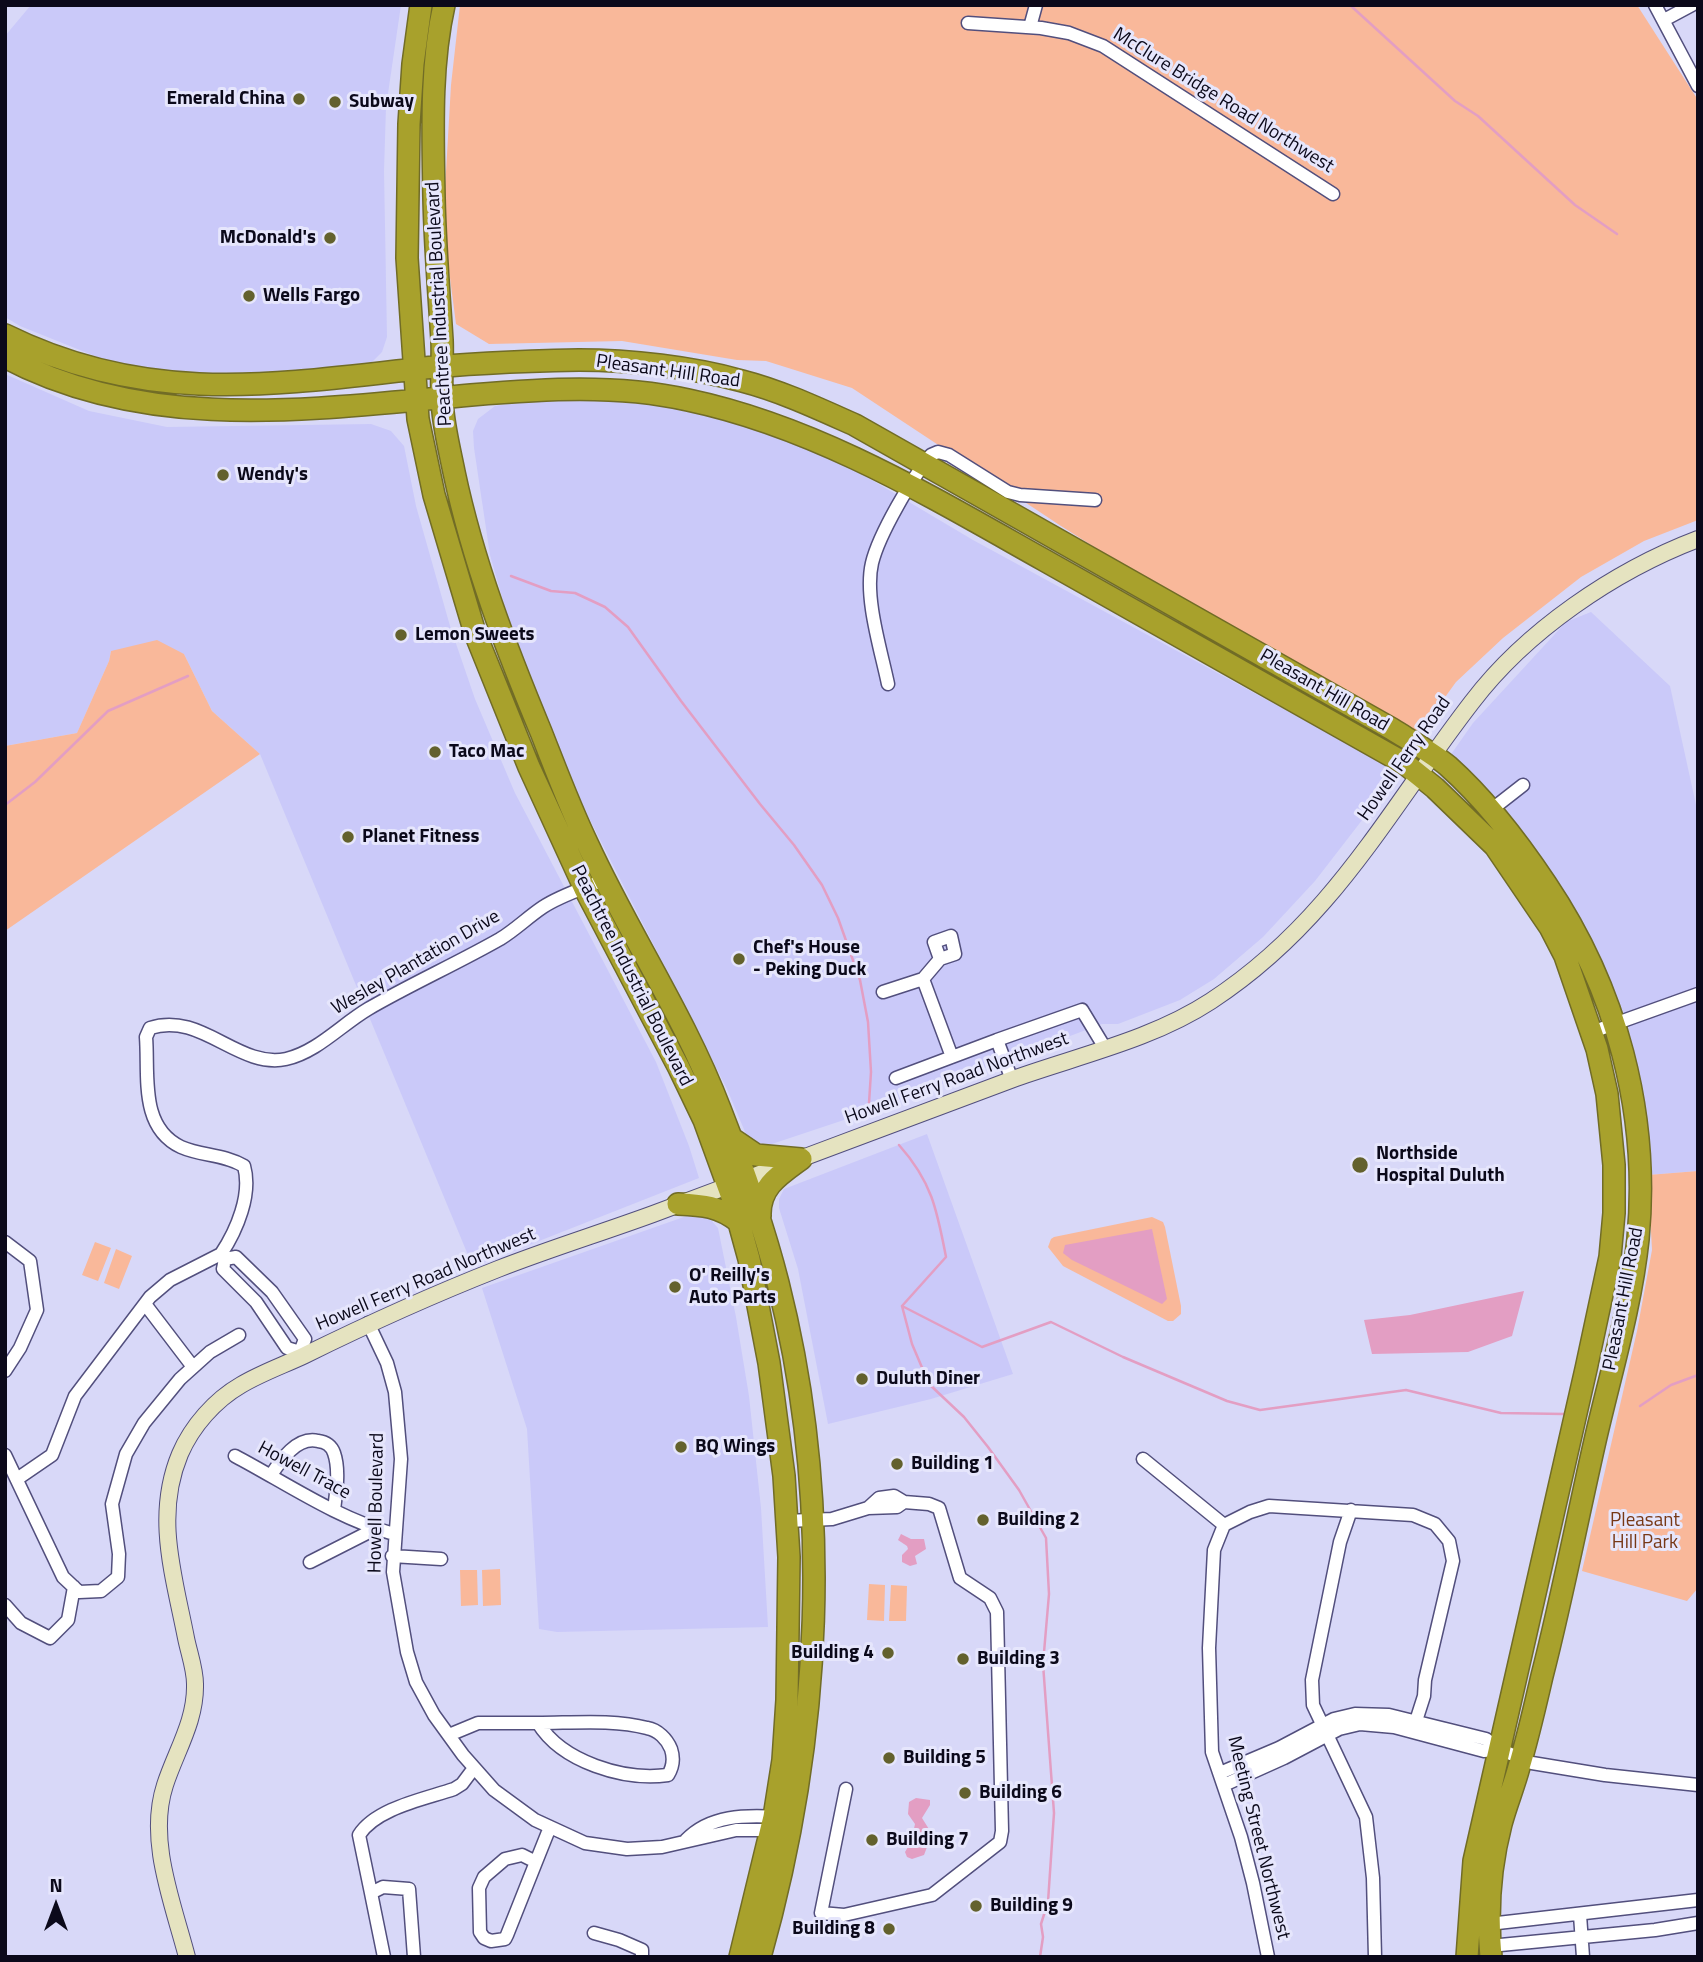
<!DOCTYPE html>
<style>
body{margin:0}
#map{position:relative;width:1703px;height:1962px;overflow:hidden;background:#d8d8f8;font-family:"Titillium Web",sans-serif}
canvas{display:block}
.frame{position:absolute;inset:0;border:7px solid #0b091a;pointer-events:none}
.north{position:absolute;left:21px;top:1871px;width:70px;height:70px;-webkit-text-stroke:5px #e6e6fc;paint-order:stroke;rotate:0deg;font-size:19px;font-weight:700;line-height:28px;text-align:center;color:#0b091a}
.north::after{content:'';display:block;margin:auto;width:24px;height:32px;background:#0b091a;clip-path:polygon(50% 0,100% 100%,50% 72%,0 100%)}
</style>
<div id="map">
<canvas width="1703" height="1962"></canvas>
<div class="frame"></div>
<div class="north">N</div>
</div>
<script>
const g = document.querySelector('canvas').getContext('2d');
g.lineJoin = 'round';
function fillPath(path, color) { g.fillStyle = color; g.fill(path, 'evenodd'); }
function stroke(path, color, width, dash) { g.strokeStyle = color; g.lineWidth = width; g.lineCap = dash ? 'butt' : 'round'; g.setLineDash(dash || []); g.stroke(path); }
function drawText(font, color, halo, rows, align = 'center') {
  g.font = font + ' "Titillium Web",sans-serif'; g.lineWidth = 6; g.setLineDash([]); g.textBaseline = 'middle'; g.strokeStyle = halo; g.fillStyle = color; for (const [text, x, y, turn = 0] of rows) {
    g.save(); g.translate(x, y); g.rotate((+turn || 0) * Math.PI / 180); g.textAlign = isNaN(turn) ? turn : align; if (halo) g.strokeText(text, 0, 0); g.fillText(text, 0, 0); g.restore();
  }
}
fillPath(new Path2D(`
 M31 5H401L386 107 384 171 387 337 382 352 371 363 356 368 304 373 175 375 105 360 20 326 5 317V36Z
 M5 374 89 411 167 427 371 424 391 431 404 446 416 506 450 626 475 699 515 793 656 1062 689 1146 699 1178 473 1267 260 754 212 711 184 654 111 651 109 661 77 733 5 746Z
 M555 397 661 404 756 428 818 448 973 540 1383 763 1389 772 1383 793 1315 881 1263 937 1214 979 1180 1000 1118 1024H1102L859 1115 769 1145H757L748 1139 727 1089 588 816 527 685 490 555 474 448 473 431 478 419 495 406Z
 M1591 612 1670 686 1698 814V1171L1648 1175 1607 1019 1568 935 1433 780 1473 723 1566 622Z
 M927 1134 1013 1374 931 1399 828 1424 798 1269 779 1208V1199L784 1189Z
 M698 1212 710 1219 718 1228 736 1317 749 1396 761 1508 768 1627 557 1632 539 1629 527 1429 482 1288Z`), '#cac9f9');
fillPath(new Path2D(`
 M460 5H1637L1698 100V520L1644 541 1581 577 1503 638 1456 682 1422 729 1408 732 1226 630 1061 526 852 388 766 361 737 360 622 341 489 344 456 324 443 224 451 85Z
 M157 640 184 654 212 711 260 754 5 931V746L77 733 109 661 111 651Z
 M1698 1171V1588L1687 1601 1582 1571 1637 1331 1652 1250 1648 1175Z
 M1152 1217 1163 1222 1165 1227 1181 1306V1314L1173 1321H1168L1063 1266 1048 1247 1051 1239 1054 1237Z
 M95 1242 111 1248 98 1281 82 1275Z
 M116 1249 132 1256 119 1289 104 1283Z
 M500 1569 501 1605 483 1606 482 1570Z
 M460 1570H477L478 1605 461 1606Z
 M869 1584 885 1585 884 1621 867 1620Z
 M891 1585 907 1586 906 1621H889Z`), '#f9b89a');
fillPath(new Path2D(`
 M1152 1229 1167 1299 1162 1304 1072 1260 1063 1253 1065 1245Z
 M1524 1291 1512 1336 1468 1352 1372 1354 1364 1320 1410 1315Z
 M901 1534 911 1539H924L926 1549 915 1556 917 1564 910 1566 902 1562V1555L908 1549 907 1546 898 1540Z
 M916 1798 930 1800V1805L922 1818 932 1834 924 1855 912 1859 907 1857 905 1852 911 1842 915 1824 908 1814 909 1802Z`), '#e39ec3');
stroke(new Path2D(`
 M1350 5 1455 101 1478 116 1575 205 1617 234
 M511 576 551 591 575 593 605 607 628 627 681 701 760 804 794 845 822 885 838 918 860 980 868 1022 871 1072 869 1103
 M5 805 35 782 108 711 188 676
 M899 1145C932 1182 937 1210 946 1257L902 1306
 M902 1306 912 1344 929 1384 964 1417 988 1447 1019 1490 1046 1538 1049 1594 1043 1664 1054 1813 1048 1902 1041 1924 1043 1937 1040 1957
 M904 1307 982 1347 1051 1322 1123 1357 1227 1401 1260 1410 1406 1390 1501 1413 1564 1414
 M1640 1406 1671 1385 1698 1375`), '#e39ec3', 2.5);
const street = new Path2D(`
 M1655 5 1698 86
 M1664 20 1692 5
 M968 23 1041 28 1069 33 1103 46 1333 194
 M1030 27 1036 5
 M888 684C881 650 864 597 872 563 879 534 912 478 931 455L938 452 949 455 1008 492 1020 495 1095 500
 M1491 810 1523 785
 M923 979 940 959 955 954 951 936 934 942 940 959
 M883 992 923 979 952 1057
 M1592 1032 1698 994
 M997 1040 1082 1010 1105 1048
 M896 1078 997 1040 1012 1080
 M5 1242 30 1261 37 1310 20 1348 5 1371
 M225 1259 236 1257 272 1292 305 1339 300 1352
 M145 1304 193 1367
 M368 1323 387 1363 395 1392 401 1459 393 1572 407 1652 416 1682 434 1715 463 1755 494 1790 535 1820 585 1843 627 1849 662 1847 736 1830H776
 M303 1356 300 1352 287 1348 256 1302 223 1269 225 1259 221 1254C237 1230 252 1194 244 1166 224 1154 201 1156 181 1147 139 1127 149 1075 146 1037L150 1028C201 1011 238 1069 286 1059 317 1052 341 1025 368 1009 411 984 456 964 500 939 515 930 528 917 543 907 561 895 585 888 606 879
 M5 1455 63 1577 79 1592 101 1591 118 1577 119 1554 112 1504 126 1454 144 1423 180 1379 210 1352 239 1335
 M235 1456C286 1483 338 1519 394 1534
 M1143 1459 1224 1525
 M271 1475C281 1460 297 1436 318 1441 326 1442 331 1445 334 1453 340 1470 336 1493 334 1510
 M17 1479 52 1455 75 1396 150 1297 170 1280 221 1254
 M1351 1510 1340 1542 1312 1680 1313 1705 1366 1817 1373 1878 1375 1957
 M787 1521 832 1519 868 1508 897 1507 904 1502
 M392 1556 441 1559
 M310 1562 375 1529
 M5 1605 21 1623 50 1638 68 1620 74 1587
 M538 1723C572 1723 614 1719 647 1728 658 1730 667 1739 671 1749 674 1758 673 1767 668 1775 624 1781 562 1762 538 1723Z
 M449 1735 478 1723H538
 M1220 1773 1279 1748 1334 1719 1355 1714 1389 1715 1486 1739 1499 1749 1532 1763 1605 1775 1698 1785
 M1224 1785 1284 1758 1339 1729 1360 1724 1394 1727 1484 1751 1499 1749
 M846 1789 821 1913 844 1915 932 1895 1000 1842 1002 1831 997 1612 990 1598 960 1578 939 1508 929 1504 904 1502 894 1496 879 1498 868 1508
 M686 1840C710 1815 745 1815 778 1817
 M522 1855 536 1862 507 1935 505 1939 491 1941 484 1938 480 1932 479 1888 484 1877 505 1859Z
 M536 1862 550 1827
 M371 1893 359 1835C376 1808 425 1799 454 1789L462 1784 474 1768
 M1580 1915 1583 1957
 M1489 1924 1698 1900
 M594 1933 619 1940 642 1950V1957
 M1490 1946 1655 1930 1698 1923
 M384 1957 371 1893 383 1887 409 1889 414 1957
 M1268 1957 1253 1883 1241 1837 1212 1752 1209 1648 1214 1550 1224 1525 1250 1512 1269 1506 1413 1515 1435 1524 1449 1541 1453 1561 1425 1680 1424 1696 1416 1721`);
const secondary = new Path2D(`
 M187 1957C173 1903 147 1840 165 1785 176 1751 196 1721 195 1684 195 1669 189 1653 186 1638 174 1576 154 1516 180 1454 192 1426 215 1400 241 1385 261 1373 284 1365 305 1355 368 1324 432 1295 498 1269 549 1249 601 1233 653 1214 774 1169 894 1123 1016 1078 1081 1055 1153 1039 1211 1001 1332 922 1387 812 1472 702 1526 631 1614 571 1698 539`);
const highway = new Path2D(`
 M421 5 413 64 409 124 407 258 418 419 434 495 475 633 529 767 585 889 679 1068 704 1120 732 1197 749 1259 769 1363 784 1476 789 1557 787 1700 783 1760 774 1817 740 1957
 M444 5C430 67 433 135 434 198 435 246 439 293 442 340 443 364 440 388 443 412 445 432 450 452 454 472 473 562 506 648 541 732 556 770 570 808 588 845 629 934 685 1017 720 1109 742 1165 763 1224 778 1283 834 1504 822 1738 760 1957
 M5 335C144 404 268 386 415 369 469 363 525 361 579 360 630 360 692 367 742 381 781 391 819 409 855 425L1392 729C1411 741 1431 752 1448 766 1486 800 1518 842 1546 884 1616 988 1650 1113 1638 1239 1631 1307 1610 1375 1595 1441 1577 1520 1562 1598 1542 1676 1535 1706 1528 1737 1519 1767 1514 1786 1506 1805 1501 1824 1490 1866 1487 1914 1491 1957
 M5 357C150 434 314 409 471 395 543 389 617 384 688 400 816 427 930 496 1044 560 1164 627 1284 695 1404 763L1435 788 1495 846 1550 927 1565 956 1597 1049 1607 1094 1614 1165V1213L1610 1257 1586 1369 1474 1861 1467 1957
 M731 1138 756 1155 801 1159
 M678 1204C703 1205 719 1206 739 1222
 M760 1216C759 1187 779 1175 801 1159`);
stroke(street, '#524f7d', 15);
stroke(secondary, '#524f7d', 18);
stroke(highway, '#716c26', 24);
stroke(street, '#fff', 12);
stroke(secondary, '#e5e3c0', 16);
stroke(highway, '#a8a12c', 21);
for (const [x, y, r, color] of [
 [299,99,7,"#63612d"],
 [335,102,7,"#63612d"],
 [330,238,7,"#63612d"],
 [249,296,7,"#63612d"],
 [223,475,7,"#63612d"],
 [401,635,7,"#63612d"],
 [435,752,7,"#63612d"],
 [348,837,7,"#63612d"],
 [739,959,7,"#63612d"],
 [1360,1165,9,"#63612d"],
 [675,1287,7,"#63612d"],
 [862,1379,7,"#63612d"],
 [681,1447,7,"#63612d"],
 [897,1464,7,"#63612d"],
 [983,1520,7,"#63612d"],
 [888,1653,7,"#63612d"],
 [963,1659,7,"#63612d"],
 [889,1758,7,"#63612d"],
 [965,1793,7,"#63612d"],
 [872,1840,7,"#63612d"],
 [976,1906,7,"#63612d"],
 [889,1929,7,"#63612d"]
]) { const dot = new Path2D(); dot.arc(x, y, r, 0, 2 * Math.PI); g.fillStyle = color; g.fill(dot); stroke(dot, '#e6e6fc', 2.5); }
drawText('bold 19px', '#0b091a', '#e6e6fc', [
 ["Emerald China",285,99,"right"],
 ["Subway",349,102],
 ["McDonald's",316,238,"right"],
 ["Wells Fargo",263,296],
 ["Wendy's",237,475],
 ["Lemon Sweets",415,635],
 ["Taco Mac",449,752],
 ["Planet Fitness",362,837],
 ["Chef's House",753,948],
 ["- Peking Duck",753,970],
 ["Northside",1376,1154],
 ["Hospital Duluth",1376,1176],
 ["O' Reilly's",689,1276],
 ["Auto Parts",689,1298],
 ["Duluth Diner",876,1379],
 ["BQ Wings",695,1447],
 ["Building 1",911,1464],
 ["Building 2",997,1520],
 ["Building 4",874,1653,"right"],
 ["Building 3",977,1659],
 ["Building 5",903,1758],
 ["Building 6",979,1793],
 ["Building 7",886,1840],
 ["Building 9",990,1906],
 ["Building 8",875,1929,"right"]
], 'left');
drawText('19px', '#0b091a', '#e6e6fc', [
 ["McClure Bridge Road Northwest",1223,101,32],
 ["Peachtree Industrial Boulevard",440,304,-93],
 ["Pleasant Hill Road",668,372,8],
 ["Pleasant Hill Road",1324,691,30],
 ["Howell Ferry Road",1405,759,-55],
 ["Wesley Plantation Drive",416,963,-30],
 ["Peachtree Industrial Boulevard",631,976,63],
 ["Howell Ferry Road Northwest",957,1079,-20],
 ["Howell Ferry Road Northwest",426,1280,-23],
 ["Pleasant Hill Road",1624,1299,-79],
 ["Howell Trace",304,1471,28],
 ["Howell Boulevard",377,1503,-89],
 ["Meeting Street Northwest",1258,1838,76]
]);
drawText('19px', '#773816', '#e6e6fc', [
 ["Pleasant",1645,1521],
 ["Hill Park",1645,1543]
]);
</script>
